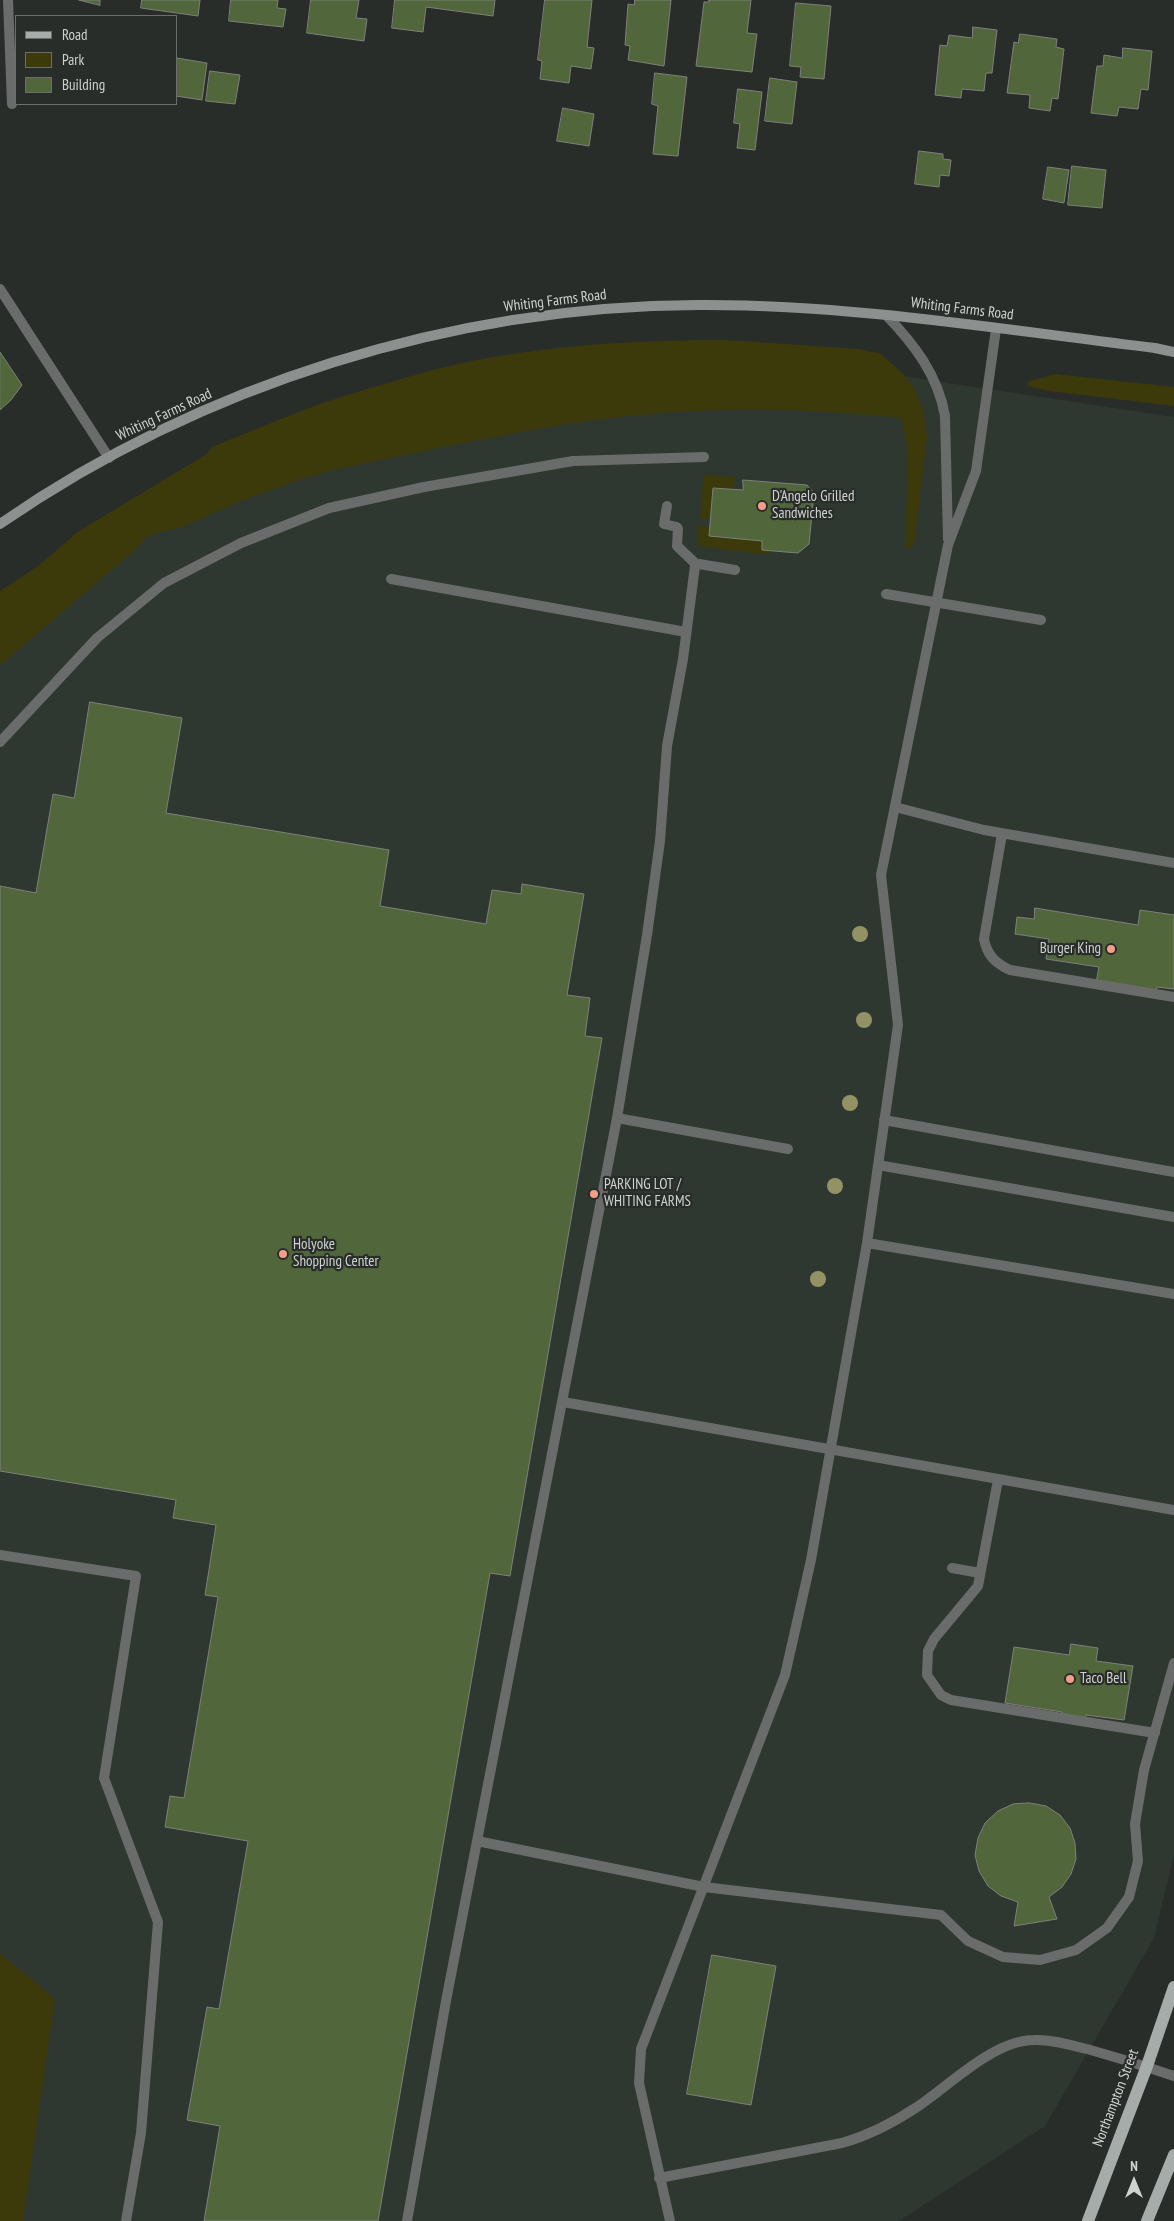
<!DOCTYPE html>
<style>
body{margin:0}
#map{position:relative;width:1174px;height:2221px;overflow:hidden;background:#292d2a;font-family:"PT Sans Narrow",sans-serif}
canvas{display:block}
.legend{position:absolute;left:15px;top:15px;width:162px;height:90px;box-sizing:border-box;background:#292d2a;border:1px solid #6b6f6c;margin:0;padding:6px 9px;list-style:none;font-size:15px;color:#cfd2d0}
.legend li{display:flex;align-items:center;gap:10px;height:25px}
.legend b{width:25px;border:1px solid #6b6f6c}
.north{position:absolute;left:1109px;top:2156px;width:50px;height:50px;-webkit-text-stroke:4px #292d2a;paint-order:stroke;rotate:0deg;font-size:14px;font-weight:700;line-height:20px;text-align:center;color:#cfd2d0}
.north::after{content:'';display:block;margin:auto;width:18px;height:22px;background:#cfd2d0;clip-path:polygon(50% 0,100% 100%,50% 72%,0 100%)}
</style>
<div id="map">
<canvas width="1174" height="2221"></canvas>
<ul class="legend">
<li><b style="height:6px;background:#a6acaa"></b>Road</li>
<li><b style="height:14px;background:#3c3a0b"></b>Park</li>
<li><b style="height:14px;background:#51673b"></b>Building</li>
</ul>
<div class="north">N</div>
</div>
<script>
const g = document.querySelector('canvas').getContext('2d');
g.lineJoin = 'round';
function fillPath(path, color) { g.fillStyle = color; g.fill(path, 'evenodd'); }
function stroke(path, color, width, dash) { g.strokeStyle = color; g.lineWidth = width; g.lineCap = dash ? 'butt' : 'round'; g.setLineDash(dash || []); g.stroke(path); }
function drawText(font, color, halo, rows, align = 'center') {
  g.font = font + ' "PT Sans Narrow",sans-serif'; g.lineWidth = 4.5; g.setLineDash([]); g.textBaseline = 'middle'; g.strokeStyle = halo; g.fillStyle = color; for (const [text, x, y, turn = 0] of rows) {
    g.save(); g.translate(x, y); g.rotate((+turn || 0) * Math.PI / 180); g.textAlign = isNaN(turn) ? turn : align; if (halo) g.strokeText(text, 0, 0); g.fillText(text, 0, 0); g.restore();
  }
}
fillPath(new Path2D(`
 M875 372 1174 417V1854L1154 1938 1045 2126 899 2221H0V612L297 430Z`), '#2e3831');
fillPath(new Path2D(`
 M726 340 859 349 881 354 903 374 913 386 923 409 927 437 914 546 910 548H906L905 544 908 464 907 447 901 418C810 408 719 406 628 416 529 427 431 450 333 470L305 478 238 502 183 527 149 535 133 552 0 665V591L38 566 79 531 207 454 212 447C247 433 282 418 317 405 355 392 394 381 433 370 526 346 630 340 726 340Z
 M1055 374 1174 387V406L1050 391 1027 386V384L1030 381Z
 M706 475 735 477 734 490 713 488 710 520 700 519 703 480Z
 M698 526 709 527V536L762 541V550L772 551 771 553 759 554 699 546 697 541Z
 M0 1953 55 1999 23 2221H0Z`), '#3c3a0b');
const building = new Path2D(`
 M79 0H100V5Z
 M142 0H200L198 16 141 8Z
 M231 0H278L277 8 286 9 283 27 229 21Z
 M311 0H359L356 18 367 19 364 41 307 33Z
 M395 0H495L493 16 426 7 423 32 392 28Z
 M545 0H592L587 47 594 48 591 69 571 66 569 83 540 79 542 61 538 60Z
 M635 0H671L664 66 628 60 630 46 625 45 628 4 634 5Z
 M709 0H751L747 33 757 34 752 72 696 66 704 2H709Z
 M796 3 831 6 824 79 800 77 801 67 790 66Z
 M973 27 997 30 992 73H986L984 91 962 89 961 98 935 95 940 45 947 46 949 35 972 38Z
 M1020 34 1057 39 1056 47 1064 49 1058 99 1052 98 1050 111 1029 108 1030 95 1007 93 1014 42 1018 43Z
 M1123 48 1152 51 1148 90 1141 89 1138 109 1119 107 1117 116 1091 113 1097 66H1103L1104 55 1122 58Z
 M177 58 207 63 202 100 176 96Z
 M210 71 240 75 235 104 206 101Z
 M655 73 687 77 678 156 653 154 658 106 652 104Z
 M770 78 797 82 792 124 765 121Z
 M738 89 762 92 755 150 737 148 740 124 734 123Z
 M563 108 594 114 589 146 557 141Z
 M919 151 943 154V159L951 160 949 176 940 175 939 187 915 184Z
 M1072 166 1106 170 1102 208 1068 205Z
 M1048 167 1069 170 1064 203 1043 199Z
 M0 352 22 385 11 400 0 410Z
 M743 480 807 485 814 493 809 544 798 553 762 550V541L709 536 713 488 743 490Z
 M90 702 182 718 166 813 389 850 380 906 486 924 492 890 521 894 522 884 584 894 567 995 590 998 585 1036 602 1038 510 1576 490 1573 378 2221H204L220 2126 187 2120 207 2007 219 2009 248 1841 165 1827 170 1796 184 1798 218 1597 205 1595 216 1525 173 1518 176 1500 0 1471V886L36 893 53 794 74 798Z
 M1035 908 1138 925 1140 910 1174 915V989L1157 987 1156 992 1096 983 1099 967 1046 959 1049 939 1015 934 1017 917 1034 919Z
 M1071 1644 1098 1648 1096 1661 1133 1666 1124 1720 1086 1715 1085 1724 1061 1720 1062 1712 1005 1703 1014 1647 1069 1655Z
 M1030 1803 1046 1806 1060 1815 1070 1828 1075 1843 1076 1859 1071 1874 1062 1887 1049 1897 1057 1919 1014 1926 1018 1902 1001 1896 988 1886 979 1871 975 1855 978 1838 985 1823 998 1811 1013 1804Z
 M712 1955 776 1966 751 2105 687 2094Z`);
fillPath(building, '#51673b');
stroke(building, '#7e807b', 1);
stroke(new Path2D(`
 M0 289 109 458
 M886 315C914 344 938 375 945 416L948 539
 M667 506 664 524 677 527 678 529 677 546 696 564
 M391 579 686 632
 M886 594 1041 620
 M0 742 97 638 164 583 241 543 329 508 424 487 573 461 704 457
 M895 807 984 830 1174 863
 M1002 834 984 939C987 955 995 963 1010 970L1174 997
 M617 1118 788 1149
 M884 1120 1174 1172
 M878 1165 1174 1217
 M867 1243 1174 1294
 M563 1402 1174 1510
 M998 1480 978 1586 934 1639 928 1651 927 1675 941 1695 951 1700 1155 1733
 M0 1555 136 1576 104 1778 158 1922 141 2133 126 2221
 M952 1568 980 1573
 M477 1841 704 1887 941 1915 968 1941 1003 1957 1040 1960 1076 1950 1107 1928 1129 1897 1138 1861 1135 1824 1144 1770 1174 1663
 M659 2178 842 2143C870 2135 893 2123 917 2107 950 2085 994 2040 1034 2040 1051 2039 1070 2045 1087 2049 1116 2057 1145 2066 1174 2076
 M407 2221 446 2001 617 1118 647 935 660 841 667 746 683 659 695 566 699 564 735 570
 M670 2221 639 2083 641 2049 785 1675 811 1560 867 1243 898 1025 881 875 948 545 976 471 996 329`), '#696c6b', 10);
stroke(new Path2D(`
 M8 0 12 104`), '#696c6b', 10);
stroke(new Path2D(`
 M0 524C202 384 453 306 698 305 851 304 1004 330 1155 348L1174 352`), '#8c908f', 10);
stroke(new Path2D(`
 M1088 2221 1147 2066 1174 1987
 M1147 2221 1174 2155`), '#a6acaa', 12);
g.fillStyle = '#929264';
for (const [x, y] of [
 [860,934],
 [864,1020],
 [850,1103],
 [835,1186],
 [818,1279]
]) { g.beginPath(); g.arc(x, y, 8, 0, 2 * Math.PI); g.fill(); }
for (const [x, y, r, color] of [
 [762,506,5,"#f49e8a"],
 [1111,949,5,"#f49e8a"],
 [594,1194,5,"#f49e8a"],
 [283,1254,5,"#f49e8a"],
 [1070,1679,5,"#f49e8a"]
]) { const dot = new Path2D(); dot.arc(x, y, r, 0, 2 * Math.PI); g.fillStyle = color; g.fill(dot); stroke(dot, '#292d2a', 2); }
drawText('15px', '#cfd2d0', '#292d2a', [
 ["Whiting Farms Road",555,301,-7],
 ["Whiting Farms Road",962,309,7],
 ["Whiting Farms Road",164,415,-25],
 ["Northampton Street",1116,2098,-69]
]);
drawText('15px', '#cfd2d0', '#292d2a', [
 ["D'Angelo Grilled",772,497],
 ["Sandwiches",772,514],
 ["Burger King",1101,949,"right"],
 ["PARKING LOT /",604,1185],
 ["WHITING FARMS",604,1202],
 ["Holyoke",293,1245],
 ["Shopping Center",293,1262],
 ["Taco Bell",1080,1679]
], 'left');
</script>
